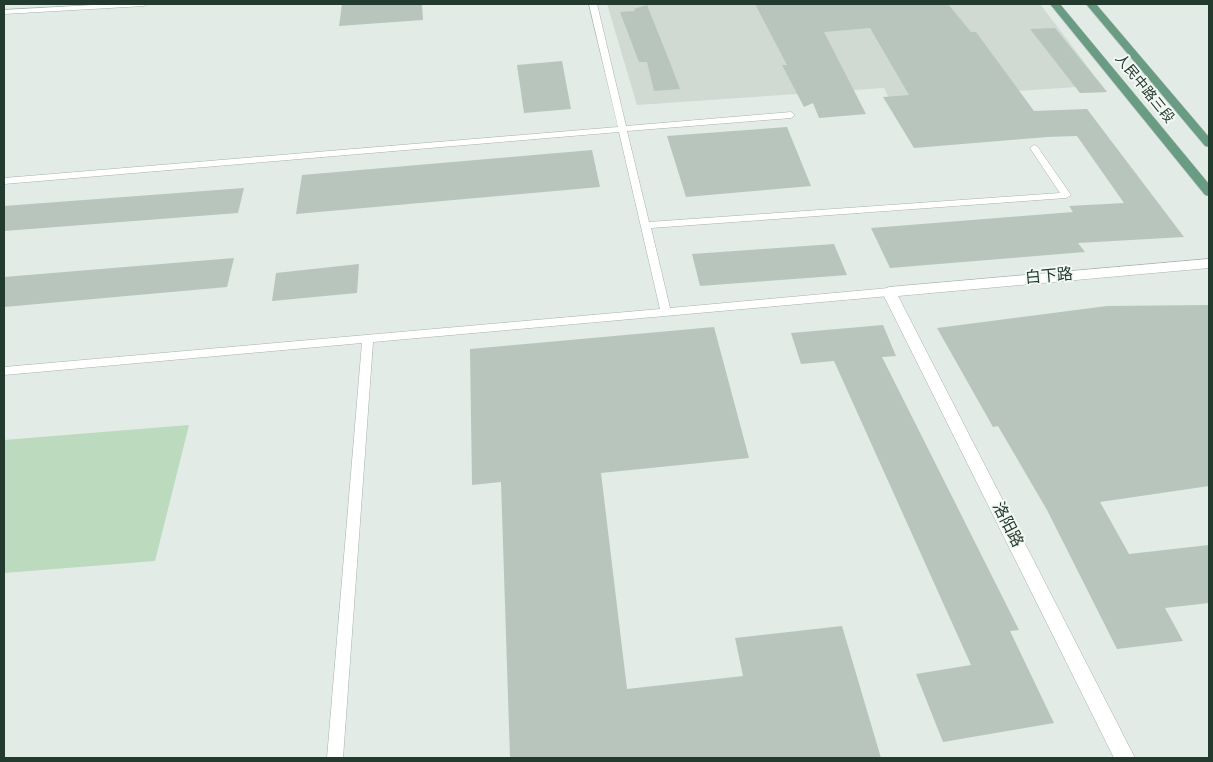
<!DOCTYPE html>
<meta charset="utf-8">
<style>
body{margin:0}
#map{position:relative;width:1213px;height:762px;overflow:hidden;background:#e2ebe5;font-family:"Sofia Sans Condensed",sans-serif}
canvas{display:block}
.frame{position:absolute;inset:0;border:5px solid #233a2f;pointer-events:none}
</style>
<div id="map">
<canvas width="1213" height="762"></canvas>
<div class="frame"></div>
</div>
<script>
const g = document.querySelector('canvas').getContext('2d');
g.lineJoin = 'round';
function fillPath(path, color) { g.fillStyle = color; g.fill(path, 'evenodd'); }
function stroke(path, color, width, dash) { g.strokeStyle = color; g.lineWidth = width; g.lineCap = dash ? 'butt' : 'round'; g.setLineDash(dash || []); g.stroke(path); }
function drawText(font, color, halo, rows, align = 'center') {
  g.font = font + ' "Sofia Sans Condensed","Noto Sans SC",sans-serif'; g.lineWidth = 4; g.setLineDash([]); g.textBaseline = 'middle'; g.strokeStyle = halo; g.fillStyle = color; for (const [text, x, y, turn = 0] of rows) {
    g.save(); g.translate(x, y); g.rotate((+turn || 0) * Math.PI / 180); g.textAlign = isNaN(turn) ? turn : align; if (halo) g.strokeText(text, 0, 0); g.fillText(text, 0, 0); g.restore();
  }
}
fillPath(new Path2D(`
 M607 4H1040L1107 92 1080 93 1076 87 890 100 884 88 637 105Z`), '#d0dad3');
fillPath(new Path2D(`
 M189 425 155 561 4 573V440Z`), '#bcdabd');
fillPath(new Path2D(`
 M342 4H422L423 20 339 26Z
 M755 4H948L971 32H976L1034 111 1087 109 1184 237 1078 243 1085 252 890 268 871 228 1073 212 1069 206 1124 203 1077 136 1047 137 914 148 883 97 909 95 870 28 824 32 866 114 819 118 813 103 804 107 782 65H787Z
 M647 5 669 60 680 89 654 91 647 62H639L620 12 635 11 634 9Z
 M1055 28 1107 92 1080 93 1030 29Z
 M562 61 571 109 524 113 517 65Z
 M787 127 811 186 686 197 667 136Z
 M592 150 600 187 296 214 302 175Z
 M244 188 238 213 4 231V206Z
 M834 244 847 275 700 286 692 254Z
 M234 258 227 287 4 307V277Z
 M359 264 357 293 272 301 276 273Z
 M1209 305V486L1100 502 1129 554 1209 545V603L1165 608 1183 641 1117 649 1047 510 998 426 993 427 937 328 1107 306Z
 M883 325 896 356 882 357 1019 630 1010 631 1054 723 943 742 916 674 971 665 834 361 801 364 791 333Z
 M714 327 749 458 601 473 627 689 743 676 735 638 842 626 881 758H510L501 482 472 485 470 349Z`), '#b7c5bd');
const service = new Path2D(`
 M111 4H148L144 6 4 14V10Z
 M589 4H597L626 126 791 112 795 115 791 118 627 131 649 222 1060 193 1030 148 1034 145 1037 146 1071 195 1066 198 651 228 670 308 889 288 894 292 889 296 373 342 343 758H327L362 343 4 375V367L660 309 619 132 4 184V178L618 127Z`);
const minor = new Path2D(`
 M1209 259V268L898 296 1135 758H1114L882 292 884 289 889 287Z`);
const primary = new Path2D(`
 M1050 4H1060L1209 184V196L1205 195Z
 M1086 4H1096L1209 137V147L1205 146Z`);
stroke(service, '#a5b2ab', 1);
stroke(minor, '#a5b2ab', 1);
stroke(primary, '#c1c8c5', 1);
fillPath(service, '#fff');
fillPath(minor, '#fff');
fillPath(primary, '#6a9c84');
drawText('14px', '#233a2f', '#f2f8f3', [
 ["人民中路三段",1144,89,51]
]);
drawText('16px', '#233a2f', '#f2f8f3', [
 ["白下路",1049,277,-5],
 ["洛阳路",1007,525,63]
]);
</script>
